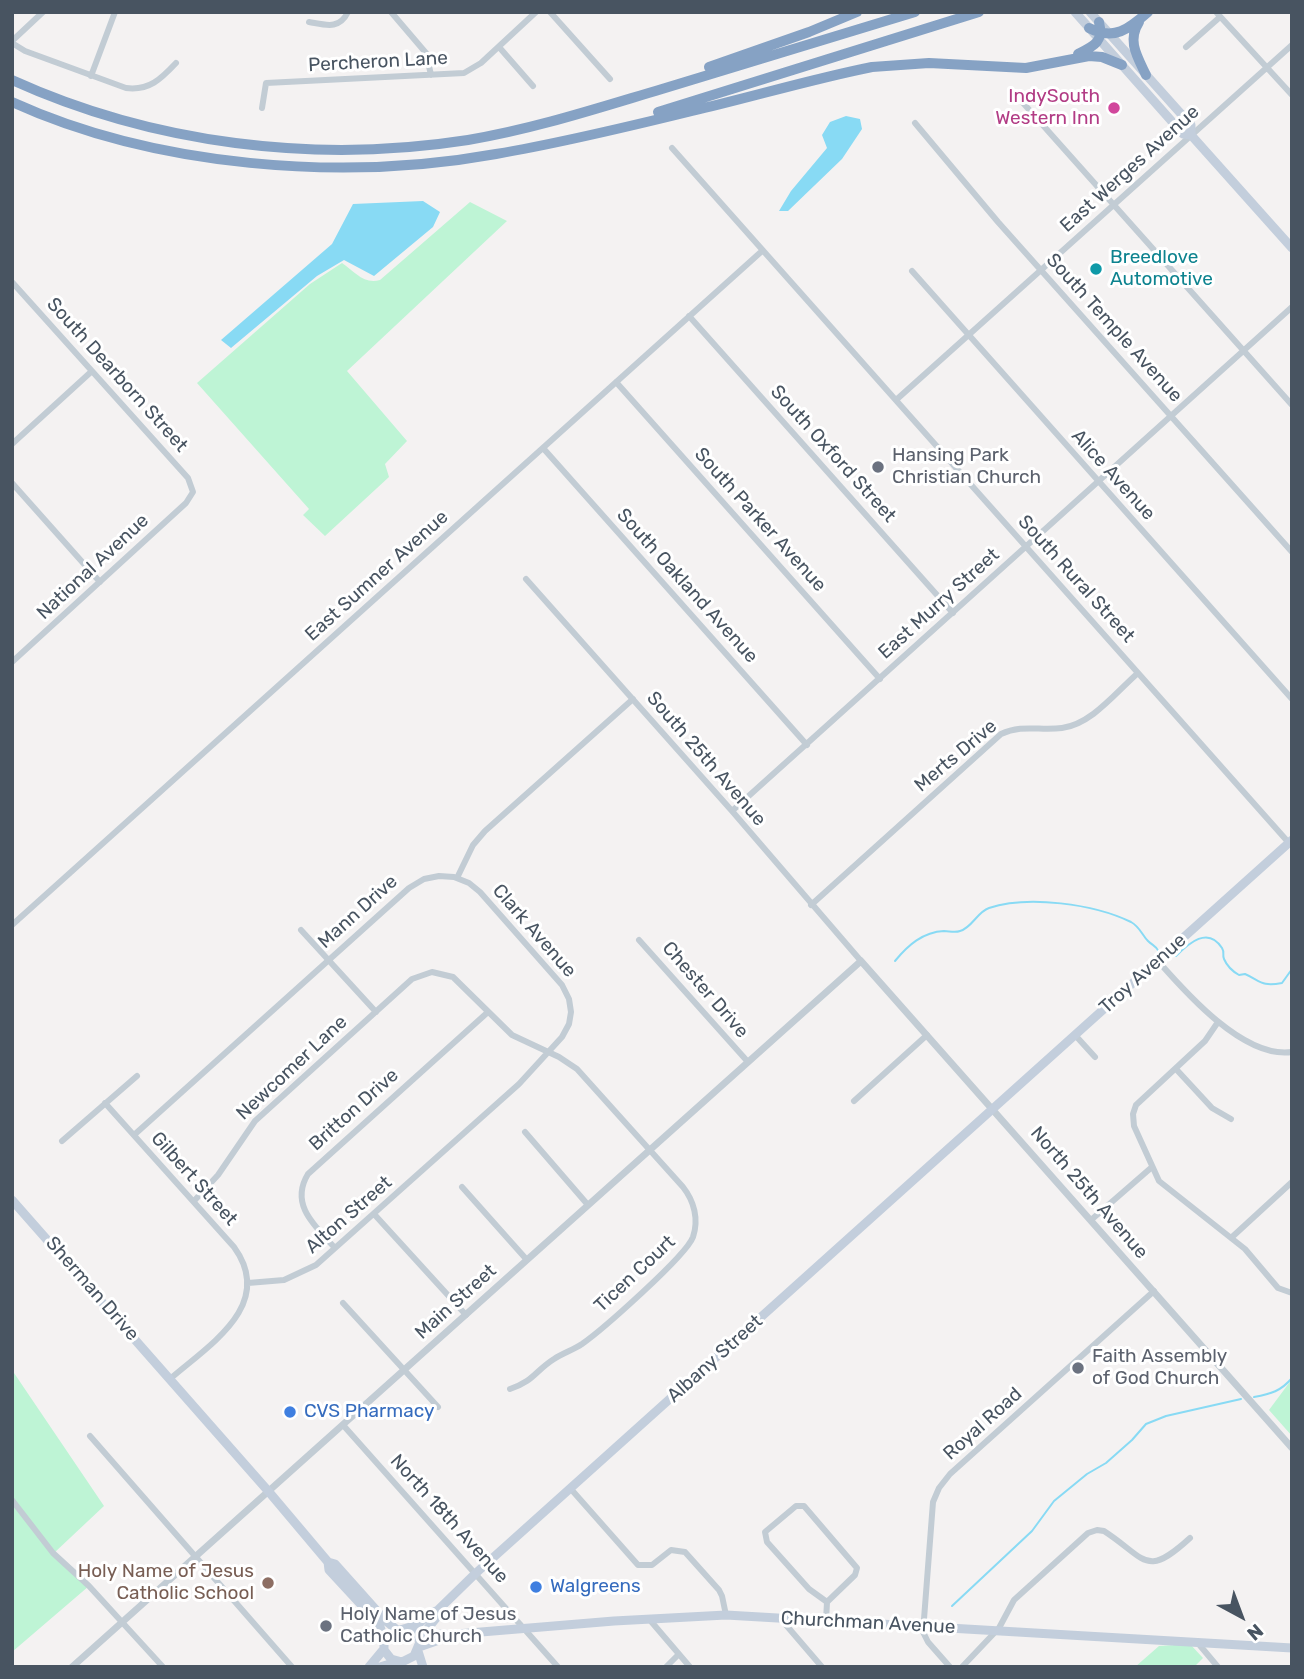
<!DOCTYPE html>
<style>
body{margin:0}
#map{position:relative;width:1304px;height:1679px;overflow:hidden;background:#f4f2f2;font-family:Rubik,sans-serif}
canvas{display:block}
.frame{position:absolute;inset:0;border:14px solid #485461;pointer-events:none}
.north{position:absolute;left:1206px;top:1581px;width:70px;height:70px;-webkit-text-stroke:5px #fff;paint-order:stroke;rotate:139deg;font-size:19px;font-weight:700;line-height:28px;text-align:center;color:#485461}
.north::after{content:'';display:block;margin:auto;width:24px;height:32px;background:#485461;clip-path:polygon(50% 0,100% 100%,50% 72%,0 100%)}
</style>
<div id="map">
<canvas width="1304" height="1679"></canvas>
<div class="frame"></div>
<div class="north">N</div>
</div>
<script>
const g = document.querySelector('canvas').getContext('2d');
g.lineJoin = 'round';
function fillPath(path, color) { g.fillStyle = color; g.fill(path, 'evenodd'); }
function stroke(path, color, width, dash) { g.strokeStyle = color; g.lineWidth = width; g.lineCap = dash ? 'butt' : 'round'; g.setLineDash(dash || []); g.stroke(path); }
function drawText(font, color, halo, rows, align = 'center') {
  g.font = font + ' Rubik,sans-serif'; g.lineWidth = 6; g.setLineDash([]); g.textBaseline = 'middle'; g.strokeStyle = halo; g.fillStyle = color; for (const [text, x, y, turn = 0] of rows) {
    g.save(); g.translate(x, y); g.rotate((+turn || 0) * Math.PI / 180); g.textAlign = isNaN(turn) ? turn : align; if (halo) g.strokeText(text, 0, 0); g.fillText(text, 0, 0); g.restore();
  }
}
fillPath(new Path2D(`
 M470 202 507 221 347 371 407 441 385 464 389 477 325 536 303 515 309 509 197 383 310 284 342 263C354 271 364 285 380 280Z
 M12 1370 104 1506 54 1553 89 1586 12 1652Z
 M1292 1379V1436L1269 1410Z
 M1190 1644 1203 1658 1194 1667H1135L1159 1646Z`), '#bef4d5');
fillPath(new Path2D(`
 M846 116 860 119 862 129 842 159 788 211H779L791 191 827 148 822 135 830 122Z
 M423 201 440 212 433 227 374 276 344 260 317 276 231 348 221 340 332 244 353 204Z`), '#88daf4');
stroke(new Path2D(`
 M1172 955 1176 956C1189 943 1208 926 1222 948 1225 953 1222 954 1224 959 1227 966 1232 971 1239 975L1245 974C1261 981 1261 987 1282 983L1292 969
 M895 961C908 945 923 932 944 931 949 931 955 933 960 931 972 928 977 912 989 908 1028 895 1094 904 1131 922 1140 927 1142 935 1148 941 1153 946 1156 945 1159 952
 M1254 1397C1271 1394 1281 1391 1292 1378
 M952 1606 1032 1531 1054 1501 1087 1474 1106 1463 1132 1440 1146 1424 1166 1416 1241 1399`), '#88daf4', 2);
stroke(new Path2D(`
 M391 12 426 53 431 75
 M550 12 610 79
 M1216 12 1292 95
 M309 22C326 25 339 30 348 12
 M12 41 43 12
 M12 43 25 51 126 88C149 91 161 79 176 63
 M499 47 533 86
 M1186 47 1220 17
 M91 76 115 12
 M1016 95 1292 405
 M262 108 266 83 464 73 481 63 536 12
 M915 123 998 222 1292 552
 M672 148 1289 843
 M912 271 1292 699
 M12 282 188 478 193 492 186 503 12 662
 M689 316 953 613
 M616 382 880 679
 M896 400 1292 45
 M12 444 92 371
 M543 448 807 745
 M12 483 100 582
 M526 579 732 811 861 961
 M732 811 1292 307
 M457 878 473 845 485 831 633 699
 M811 905 1001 734C1022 724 1040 731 1062 728 1092 724 1116 692 1138 673
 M12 925 762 251
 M301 930 376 1012
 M639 940 748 1062
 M1158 961C1186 993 1244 1059 1292 1052
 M1218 1022 1205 1041 1136 1105 1133 1114 1134 1126 1159 1181 1245 1249 1278 1288 1292 1293
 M1075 1035 1095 1057
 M1176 1069 1212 1108 1231 1119
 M854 1101 927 1035
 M105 1103 234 1247C276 1305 209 1345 170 1379
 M525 1132 588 1205
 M134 1135 409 888 424 879 439 876 454 877 469 883 480 892 562 985 569 999 571 1012 569 1024 562 1037 519 1084 316 1265 284 1280 248 1283
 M62 1141 137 1076
 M462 1187 527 1260
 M194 1201 218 1175 255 1121 412 979 432 972 453 977 512 1035 559 1057 577 1069 683 1187C694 1201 699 1219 693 1237 686 1256 602 1330 582 1344 573 1350 563 1353 554 1359 535 1371 534 1381 510 1389
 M374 1214 466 1315
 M1091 1220 1152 1167
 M1231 1238 1292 1182
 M335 1248C316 1227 289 1205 308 1174L488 1012
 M343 1303 438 1407
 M343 1425 558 1667
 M90 1436 292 1667
 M570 1488 638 1565H652L671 1550 685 1552 719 1590 722 1596 726 1615
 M12 1500 53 1553 89 1586 163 1667
 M780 1618 822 1667
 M649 1619 690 1667
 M826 1621 827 1602 855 1575 857 1568 804 1506H796L765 1532 767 1542 809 1589 827 1602
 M1197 1642 1218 1667
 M666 1667 679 1654
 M950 1667 928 1642 923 1632 933 1502 939 1488 950 1474 1154 1291
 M962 1667 999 1628 1014 1600 1088 1533 1097 1530 1104 1531C1147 1559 1145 1579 1190 1538`), '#c2ccd4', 6);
stroke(new Path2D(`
 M72 1667 861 961 1292 1448`), '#c2ccd4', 7);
stroke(new Path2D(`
 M1075 12 1183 134 1191 135 1292 248
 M1090 12 1191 125V135
 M12 1200 269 1492 328 1562 335 1564 385 1620 397 1630
 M328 1562 329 1570 379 1624 384 1638V1650L391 1659 402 1662 414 1656 420 1642 415 1632
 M417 1634C426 1636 437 1632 445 1635L614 1621 726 1615 1292 1648
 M420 1638 437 1617V1611
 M385 1642 393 1632 417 1625 432 1612 437 1611 476 1573 1292 840
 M419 1647 442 1639 445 1635
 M418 1651 423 1667
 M369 1667 384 1649
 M380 1667 396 1662`), '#c3cedc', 9);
stroke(new Path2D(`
 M1139 22C1127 41 1137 56 1146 75
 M1089 28C1114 41 1129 29 1148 12
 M1078 54C1094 46 1104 42 1099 22
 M709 67 809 32 857 12
 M12 80C153 144 315 164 468 140 534 129 598 108 662 89 746 63 831 38 915 12
 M12 102C155 167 342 182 496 154 561 143 627 127 692 111 752 97 812 79 872 67L929 63 1026 68 1089 56 1102 57 1122 65
 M658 112 979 12`), '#86a2c4', 10);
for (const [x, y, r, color] of [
 [1114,108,7,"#d1479c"],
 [1096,269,7,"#0f9aa8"],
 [878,467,7,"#6b7280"],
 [1078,1368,7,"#6b7280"],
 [290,1412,7,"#3f7fe0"],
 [268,1583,7,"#8d6e63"],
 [536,1587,7,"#3f7fe0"],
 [326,1626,7,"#6b7280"]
]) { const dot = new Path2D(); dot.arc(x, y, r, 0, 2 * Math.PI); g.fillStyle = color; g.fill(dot); stroke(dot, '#fff', 2.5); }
drawText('19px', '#485461', '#fff', [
 ["Percheron Lane",378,62,-3],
 ["East Werges Avenue",1130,169,-42],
 ["South Temple Avenue",1114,328,48],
 ["South Dearborn Street",117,375,48],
 ["South Oxford Street",833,454,48],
 ["Alice Avenue",1113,475,48],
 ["South Parker Avenue",760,520,48],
 ["National Avenue",93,567,-43],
 ["East Sumner Avenue",377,576,-42],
 ["South Rural Street",1076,579,48],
 ["South Oakland Avenue",687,586,48],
 ["East Murry Street",939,604,-42],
 ["Merts Drive",956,756,-40],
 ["South 25th Avenue",706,759,49],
 ["Mann Drive",358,912,-42],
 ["Clark Avenue",534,931,49],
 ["Troy Avenue",1143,974,-42],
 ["Chester Drive",705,990,49],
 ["Newcomer Lane",292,1068,-43],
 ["Britton Drive",354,1110,-42],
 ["Gilbert Street",194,1179,48],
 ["North 25th Avenue",1089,1193,49],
 ["Alton Street",349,1215,-41],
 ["Ticen Court",635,1274,-43],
 ["Sherman Drive",92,1289,49],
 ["Main Street",456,1302,-42],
 ["Albany Street",715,1359,-42],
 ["Royal Road",983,1424,-42],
 ["North 18th Avenue",449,1519,48],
 ["Churchman Avenue",868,1623,3]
]);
drawText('19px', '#b23c85', '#fff', [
 ["IndySouth",1100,97],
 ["Western Inn",1100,119]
], 'right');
drawText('19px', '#0d838f', '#fff', [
 ["Breedlove",1110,258],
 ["Automotive",1110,280]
], 'left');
drawText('19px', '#5b616d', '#fff', [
 ["Hansing Park",892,456],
 ["Christian Church",892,478],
 ["Faith Assembly",1092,1357],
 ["of God Church",1092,1379],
 ["Holy Name of Jesus",340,1615],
 ["Catholic Church",340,1637]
], 'left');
drawText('19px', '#366cbe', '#fff', [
 ["CVS Pharmacy",304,1412],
 ["Walgreens",550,1587]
], 'left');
drawText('19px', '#785e54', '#fff', [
 ["Holy Name of Jesus",254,1572],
 ["Catholic School",254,1594]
], 'right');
</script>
